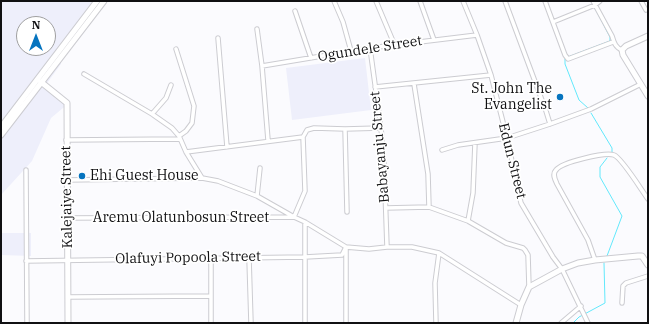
<!DOCTYPE html>
<style>
body{margin:0}
#map{position:relative;width:649px;height:324px;overflow:hidden;background:#fbfbfe;font-family:"IBM Plex Serif",serif}
canvas{display:block}
.frame{position:absolute;inset:0;border:2px solid #101012;pointer-events:none}
.north{position:absolute;left:16px;top:16px;width:40px;height:40px;box-sizing:border-box;background:#fff;border:1px solid #9f9fa0;border-radius:50%;rotate:0deg;font-size:11px;font-weight:700;line-height:16px;text-align:center;color:#101012}
.north::after{content:'';display:block;margin:auto;width:14px;height:18px;background:#0674bf;clip-path:polygon(50% 0,100% 100%,50% 72%,0 100%)}
</style>
<div id="map">
<canvas width="649" height="324"></canvas>
<div class="frame"></div>
<div class="north">N</div>
</div>
<script>
const g = document.querySelector('canvas').getContext('2d');
g.lineJoin = 'round';
function fillPath(path, color) { g.fillStyle = color; g.fill(path, 'evenodd'); }
function stroke(path, color, width, dash) { g.strokeStyle = color; g.lineWidth = width; g.lineCap = dash ? 'butt' : 'round'; g.setLineDash(dash || []); g.stroke(path); }
function drawText(font, color, halo, rows, align = 'center') {
  g.font = font + ' "IBM Plex Serif",serif'; g.lineWidth = 3.5; g.setLineDash([]); g.textBaseline = 'middle'; g.strokeStyle = halo; g.fillStyle = color; for (const [text, x, y, turn = 0] of rows) {
    g.save(); g.translate(x, y); g.rotate((+turn || 0) * Math.PI / 180); g.textAlign = isNaN(turn) ? turn : align; if (halo) g.strokeText(text, 0, 0); g.fillText(text, 0, 0); g.restore();
  }
}
fillPath(new Path2D(`
 M1 1H106L61 61V64L45 86 69 103 51 118 32 161 1 195ZM24 24H48V48H24Z
 M365 58 371 110 292 120 286 68Z
 M1 233H31V256L1 255Z`), '#eeeffb');
stroke(new Path2D(`
 M591 1 592 3
 M568 57 610 41V37L596 10
 M565 59V64L579 100 588 108
 M591 113 612 148V153
 M607 256 622 216 600 177V167L607 158
 M573 323 579 317 605 303 604 263`), '#62e8fb', 1);
const street = new Path2D(`
 M334 1 343 22 351 51
 M376 1 395 46
 M420 1 434 40
 M463 1 477 35 491 75 507 138 521 203 553 257 562 269 588 323
 M505 1 546 111 550 124
 M545 1 565 55 568 59 613 42
 M593 1 612 36C614 43 616 48 622 50
 M641 1 646 10
 M295 11 311 58
 M553 22 595 5 600 1
 M257 29 262 66 268 140
 M218 38 227 147
 M370 48 381 128 384 161 387 247
 M176 49 194 106 192 123 186 131 179 136
 M262 66 370 48 477 35
 M84 74 152 114 172 128 179 136 186 152 202 178
 M414 84 428 174 429 207
 M375 87 491 75
 M152 114 166 98 171 85
 M345 129 347 212
 M66 140 180 139
 M442 150 458 145 507 138 550 124 591 109 641 84
 M186 152 303 137 307 130 314 128 345 129 381 128
 M26 170 27 323
 M67 180 202 178 218 181 257 196 294 217 305 222 346 247 369 249 387 247H412L439 253 521 305
 M257 196 260 168
 M386 208 429 207 468 221 506 243 523 248 525 250 528 255 529 287
 M68 218 294 217 305 191 303 137
 M468 221 473 193 475 143
 M346 249V323
 M249 258 251 323
 M595 260 588 240 557 184C555 180 552 174 556 170 562 162 605 152 614 155 622 158 642 191 648 199
 M26 261 305 257 342 255 346 247
 M68 297 210 296
 M622 303 623 286 626 283 648 276
 M211 323V258
 M305 323V222
 M436 323 435 283 439 253
 M561 323 581 306`);
const secondary = new Path2D(`
 M648 36 626 46 622 50 623 55 648 96
 M41 82 67 103 68 323
 M1 127 97 1
 M1 135 104 1
 M516 323 521 305 529 287 562 269 578 263 595 260 638 256H642L648 265`);
stroke(street, '#ccccd1', 5.5);
stroke(secondary, '#ccccd1', 7);
stroke(street, '#fff', 3.5);
stroke(secondary, '#fff', 5);
for (const [x, y, r, color] of [
 [560,97,4,"#0674bf"],
 [82,176,4,"#0674bf"]
]) { const dot = new Path2D(); dot.arc(x, y, r, 0, 2 * Math.PI); g.fillStyle = color; g.fill(dot); stroke(dot, '#fff', 1.5); }
drawText('14px', '#101012', '#fff', [
 ["Ogundele Street",370,49,-9],
 ["Babayanju Street",380,147,-95],
 ["Edun Street",512,161,76],
 ["Kalejaiye Street",67,197,-91],
 ["Aremu Olatunbosun Street",181,218],
 ["Olafuyi Popoola Street",188,258,-1]
]);
drawText('14px', '#101012', '#fff', [
 ["St. John The",552,89],
 ["Evangelist",552,105],
 ["Ehi Guest House",90,176,"left"]
], 'right');
</script>
